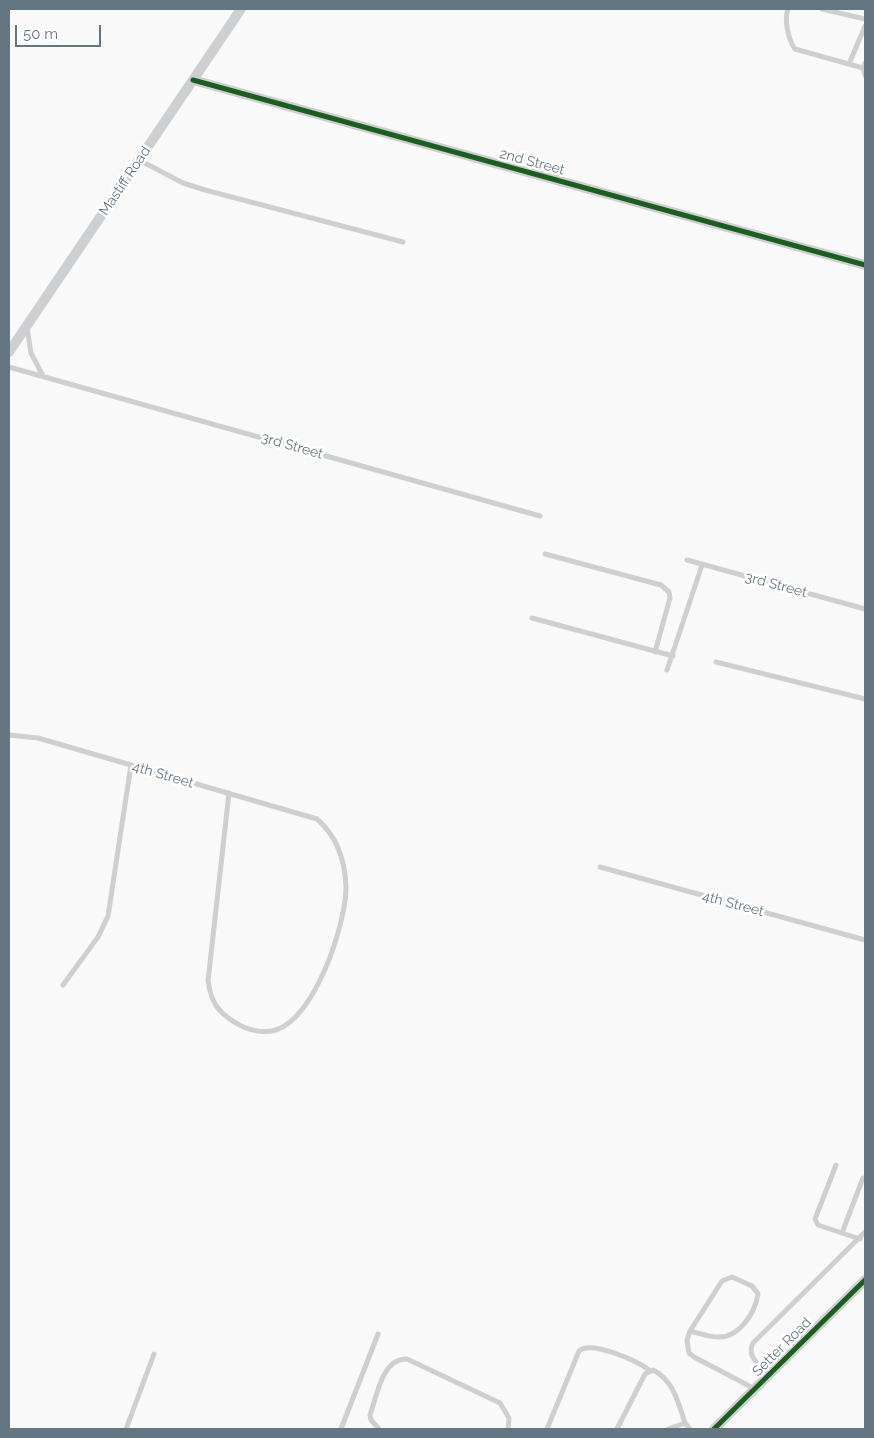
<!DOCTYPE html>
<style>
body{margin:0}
#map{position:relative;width:874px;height:1438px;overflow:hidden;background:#f9f9f9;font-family:Raleway,sans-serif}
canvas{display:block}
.frame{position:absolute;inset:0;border:10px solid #657683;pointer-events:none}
.scale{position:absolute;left:15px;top:25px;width:86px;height:22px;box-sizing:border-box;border:2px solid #657683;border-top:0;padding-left:6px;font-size:15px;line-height:18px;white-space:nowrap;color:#657683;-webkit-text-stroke:4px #fff;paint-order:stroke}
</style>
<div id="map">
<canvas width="874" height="1438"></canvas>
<div class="frame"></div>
<div class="scale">50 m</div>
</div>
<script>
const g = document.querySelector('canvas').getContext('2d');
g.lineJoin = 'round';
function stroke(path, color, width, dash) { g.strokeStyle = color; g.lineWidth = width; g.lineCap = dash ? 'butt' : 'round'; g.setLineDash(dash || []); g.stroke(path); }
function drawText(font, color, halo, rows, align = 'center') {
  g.font = font + ' Raleway,sans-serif'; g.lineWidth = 5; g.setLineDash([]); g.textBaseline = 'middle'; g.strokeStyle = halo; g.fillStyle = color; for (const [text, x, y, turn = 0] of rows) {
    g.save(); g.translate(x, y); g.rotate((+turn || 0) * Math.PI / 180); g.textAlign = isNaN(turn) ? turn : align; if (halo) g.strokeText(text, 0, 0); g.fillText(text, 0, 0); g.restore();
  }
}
stroke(new Path2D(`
 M788 9C784 20 788 39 795 49L863 68
 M822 9 865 19
 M865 63 863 68 865 75
 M849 64 865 26
 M139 160 183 183 205 190 403 242
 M27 328 31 353 43 376
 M9 367 540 516
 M545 554 661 585 669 592 670 598 655 652
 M687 560 865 609
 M532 618 673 656
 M716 662 865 699
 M667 670 702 565
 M9 735 38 738 317 819C338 837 345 861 346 887 346 924 315 1018 276 1030 263 1034 247 1030 236 1023 217 1012 211 1001 208 981L229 793
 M600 867 865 940
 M63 985 98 937 108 916 131 765
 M836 1165 815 1219 818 1225 860 1239
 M842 1233 863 1178
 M690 1331C699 1333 709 1337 718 1337 739 1338 755 1313 758 1294L752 1286 732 1277 722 1281 690 1331 687 1340 689 1353 694 1357 755 1389
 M769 1375C760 1365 746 1357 753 1343L865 1232
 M126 1429 154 1354
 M341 1429 378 1334
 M379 1429 371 1420 370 1415C377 1396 382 1358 407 1359L500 1403 509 1418 508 1429
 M547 1429 579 1351C590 1340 639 1361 649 1370
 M617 1429 645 1374 653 1370C674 1381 678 1402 685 1423
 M668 1429 685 1423 690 1429`), '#cecfd0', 5);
stroke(new Path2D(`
 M193 80 865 265
 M9 352 241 9
 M714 1429 865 1280`), '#cecfd0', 10);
stroke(new Path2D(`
 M193 80 865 265
 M714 1429 865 1280`), '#1b5e20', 5);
drawText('14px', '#657683', '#fff', [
 ["2nd Street",532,162,15],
 ["Mastiff Road",125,181,-56],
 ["3rd Street",292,446,16],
 ["3rd Street",776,585,15],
 ["4th Street",163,775,16],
 ["4th Street",733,904,15],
 ["Setter Road",782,1347,-45]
]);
</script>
